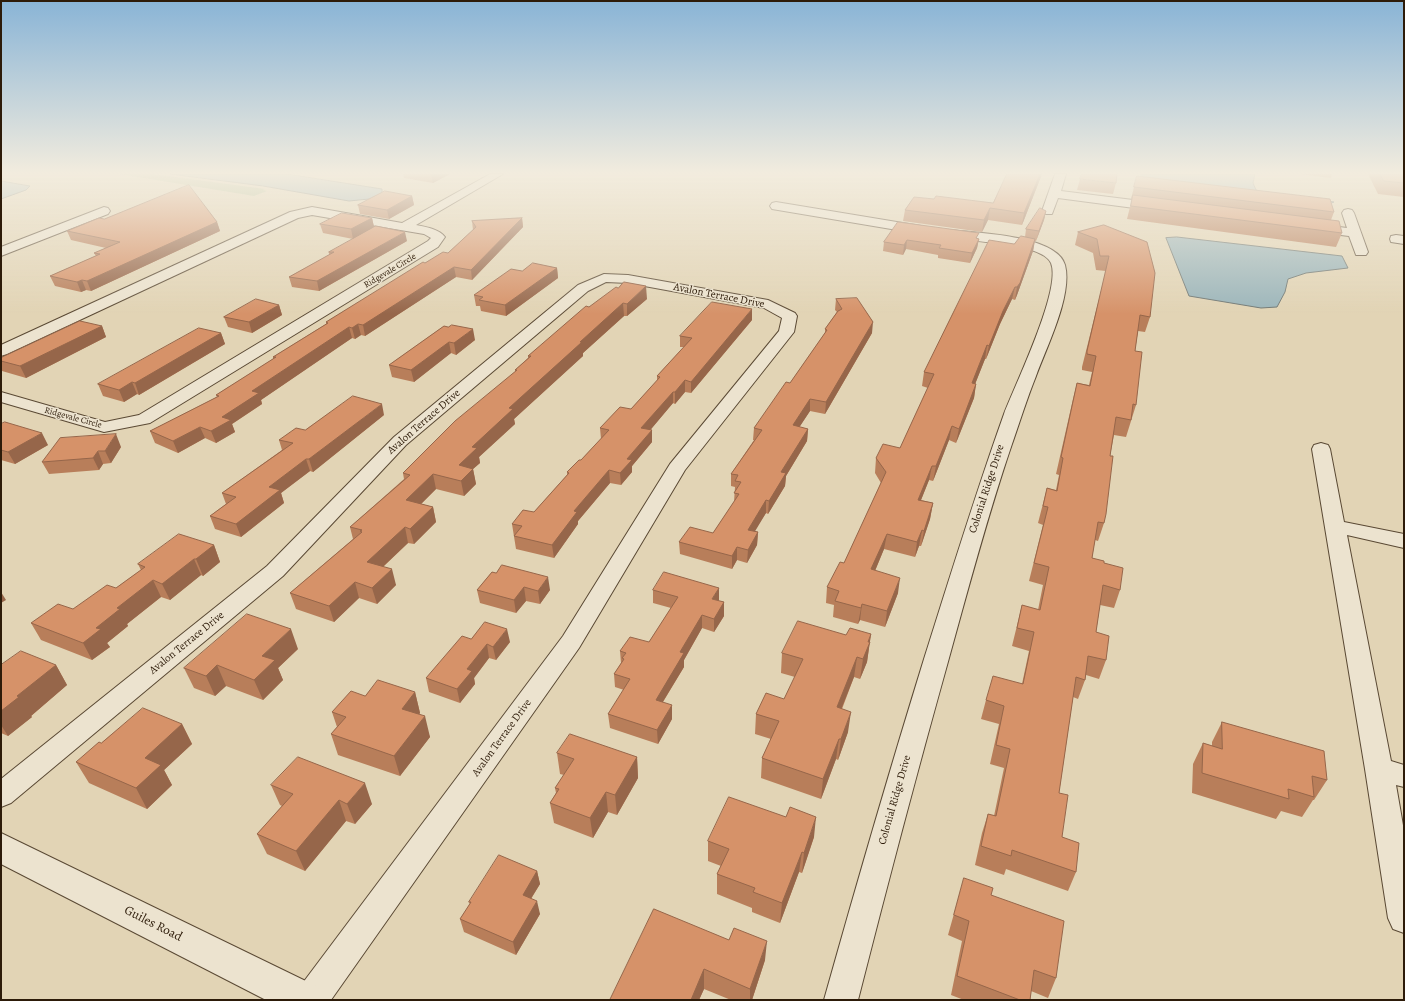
<!DOCTYPE html>
<style>
body{margin:0}
#map{position:relative;width:1405px;height:1001px;overflow:hidden;background:#e2d4b5;font-family:Alegreya,serif}
canvas{display:block}
.frame{position:absolute;inset:0;border:2px solid #2d1b09;pointer-events:none}
</style>
<div id="map">
<canvas width="1405" height="1001"></canvas>
<div class="frame"></div>
</div>
<script>
const g = document.querySelector('canvas').getContext('2d');
g.lineJoin = 'round';
function fillPath(path, color) { g.fillStyle = color; g.fill(path, 'evenodd'); }
function stroke(path, color, width, dash) { g.strokeStyle = color; g.lineWidth = width; g.lineCap = dash ? 'butt' : 'round'; g.setLineDash(dash || []); g.stroke(path); }
function drawText(font, color, halo, rows, align = 'center') {
  g.font = font + ' Alegreya,serif'; g.lineWidth = 3; g.setLineDash([]); g.textBaseline = 'middle'; g.strokeStyle = halo; g.fillStyle = color; for (const [text, x, y, turn = 0] of rows) {
    g.save(); g.translate(x, y); g.rotate((+turn || 0) * Math.PI / 180); g.textAlign = isNaN(turn) ? turn : align; if (halo) g.strokeText(text, 0, 0); g.fillText(text, 0, 0); g.restore();
  }
}
fillPath(new Path2D(`
 M119 174H153L265 189 263 190 267 191 254 196Z`), '#adbe92');
const water = new Path2D(`
 M170 174H287L382 189V193L369 199 349 201 263 186Z
 M1141 174H1255L1253 183 1256 190 1259 191 1334 202 1329 204 1142 178Z
 M1 181 30 186 26 190 1 199Z
 M1177 237 1342 256 1348 268 1306 273 1288 279 1285 292 1277 307 1261 308 1189 296 1166 238Z`);
fillPath(water, '#9bb5ba');
stroke(water, '#6f7773', 1);
const minor = new Path2D(`
 M490 174H503L416 225C426 227 439 229 445 237L438 247 150 423 104 432 1 402V392L105 422 139 415 428 241 431 238 424 234 312 215 298 218 7 354 1 356V345L290 212 312 207 402 223Z
 M1055 174H1066L1061 191 1157 203 1161 204 1163 207 1161 210 1157 211 1058 198 1052 214H1044L1042 211Z
 M776 202 921 226 925 227 927 230 925 233 921 234 772 209 770 206 772 203Z
 M104 207 108 208 110 211 108 214 1 256V247Z
 M1348 209 1352 210 1354 213 1368 252 1366 255H1356L1349 236 1316 232 1312 231 1310 228 1312 225 1316 224 1347 228 1342 213 1344 210Z
 M950 230C976 233 1057 235 1065 265 1073 295 1046 348 1036 376 1027 398 1020 421 1012 444 988 514 969 586 949 658 917 772 887 886 858 1000H824C856 886 889 772 924 659 950 577 975 495 1004 414 1015 385 1062 289 1051 263 1042 242 966 242 946 237L944 234 946 231Z
 M1396 235 1404 236V244L1391 242 1390 239 1391 236Z
 M604 274 628 275 768 300 795 313 797 316 794 332 685 470 579 648 331 1000H294L299 988 563 636 670 464 779 331 782 318 764 308 628 283 606 282 588 291 406 445 283 576 11 803 1 807V779L267 566 394 437 578 285Z
 M1321 443 1328 445 1330 449 1344 522 1404 534V548L1347 535 1391 761 1404 765V787L1396 785 1404 831V933L1393 929 1388 918 1365 769 1312 449 1314 445Z`);
const tertiary = new Path2D(`
 M1 833 318 987 324 1000H266L1 864Z`);
stroke(minor, '#5a4934', 2);
stroke(tertiary, '#5a4934', 2);
fillPath(minor, '#ece3cf');
fillPath(tertiary, '#ece3cf');
fillPath(new Path2D(`
 M403 174H450L433 183 404 178Z
 M1007 174H1042L1022 225 988 220 982 232 903 221 905 210 934 199 993 203Z
 M1299 174H1332L1331 178Z
 M1368 174H1404V197L1378 194Z
 M1137 176 1334 212 1331 220 1342 233 1336 247 1127 219 1132 199H1131L1134 187Z
 M1080 179 1116 183 1113 194 1077 190Z
 M412 196 414 205 389 219 360 214 358 205Z
 M1046 211 1044 220 1036 241H1035L1033 251 1017 295 1015 300 1012 299 1000 324 986 359H985L975 384H976L974 398 956 443 949 440 933 481 929 480 921 500 933 503 930 519 921 546H919L915 557 884 549 875 571 898 593 885 627 860 620 858 624 833 617 834 605 826 603 827 587 844 563 881 483 875 473 876 458 900 448 928 388 922 386 924 372 1014 244 1025 237 1026 229Z
 M372 218 374 227 353 239 323 233 320 224Z
 M522 218 523 227 472 280 456 277 365 336 361 335 355 339 352 338 261 400 262 404 232 424 235 432 216 443 205 438 178 453 155 443 150 431 217 397 216 395 273 359V357L326 324V322L425 263 448 253 473 230 472 221Z
 M104 219 217 222 220 231 91 291 86 290 81 292 55 286 50 276 96 256 94 253 106 248 71 240 67 231Z
 M898 222 979 239 977 248 970 263 938 258V255L906 249 903 255 883 251 884 242Z
 M1104 225 1150 317 1145 332 1138 331 1135 351 1136 405 1126 437 1114 435 1110 456 1104 523 1098 541 1095 540 1092 558 1104 563 1120 590 1114 608 1100 605 1096 632 1106 660 1099 679 1086 675 1085 680 1078 699 1073 697 1059 793 1062 837 1076 872 1068 891 1006 869 1004 875 975 865 982 833 988 814 994 816 1004 768 990 764 999 724 981 719 986 700 1022 684 1029 651 1012 646 1022 605 1038 610 1043 585 1029 581 1043 525 1038 523 1047 488 1056 490 1059 475 1056 474 1073 399 1077 383 1089 385 1092 372 1082 370V367L1106 271 1096 270 1093 253 1075 245 1078 232Z
 M407 241 319 291 292 287 289 277 329 255V252Z
 M557 268 558 278 506 316 481 311 480 306H476L474 295 522 271Z
 M647 299 627 316H624L583 353V356L514 419 515 424 479 457 480 463 473 469 476 484 464 496 436 489 421 504 433 507 436 522 414 544 408 543 383 567 396 585 377 604 359 598 334 622 296 609 290 593 353 539 350 527 404 479 403 473 515 372V370L528 358V356L589 307Z
 M836 299 872 333 825 414 810 411 799 427 808 429 807 441 786 476 785 486 768 514 766 513 754 531 758 532 757 545 747 563 737 560 732 569 680 554 679 542 713 533 734 502 735 487 731 486V474L754 440H753L754 428 790 383 825 333V329L837 312 835 310Z
 M279 305 282 315 252 333 228 327 224 317Z
 M752 320 691 393 685 392 675 404 673 403 650 430 652 442 632 466V472L621 485 610 483 578 521V524L554 558 516 549 512 524 534 512 567 475V472L581 460 601 439 600 428 631 409 657 381V376L684 347H680V336Z
 M102 326 106 337 26 378 2 371 1 369V358Z
 M444 326 475 340 456 355 451 353 414 382 392 377 389 365Z
 M221 333 225 344 139 395 137 394 124 402 103 396 98 384Z
 M384 415 313 472 310 471 281 493 284 503 241 537 215 529 210 516 226 504 222 493 282 450 279 440 305 430Z
 M1 424 48 445 15 464 1 460Z
 M121 447 111 463 103 464 99 470 49 474 42 462Z
 M214 545 220 562 203 576 201 575 170 600 161 597 127 624 128 626 107 643 110 647 92 660 41 640 31 623 73 609 116 588 141 570 138 564Z
 M492 572 550 590 540 604 526 601 516 613 480 603 477 590Z
 M653 590 719 601 724 602V616L714 632 702 628 684 660V667L663 702 672 719 658 744 610 728 608 714 624 690 615 687 614 674 621 663 620 651 649 642 671 608 653 603Z
 M871 634 867 662 860 679 854 677 842 709 848 732 838 760 836 759 821 799 761 778 762 758 771 739 755 734 756 714 784 699 795 677 781 673 782 653 846 635Z
 M471 639 510 642 496 660 489 658 474 678 475 684 460 703 429 692 426 678Z
 M298 649 278 668 283 680 263 700 226 686 215 696 194 688 184 668Z
 M1 665H56L67 685 31 716 32 717 8 736 1 733Z
 M415 692 420 713 419 714 430 737 400 776 338 755 331 734 337 727 332 712 365 696Z
 M1222 722 1327 780 1314 800H1313L1302 817 1281 811 1276 819 1192 793 1193 764 1203 743 1212 746V742Z
 M182 724 192 744 164 770 172 785 147 809 89 783 76 762Z
 M557 753 637 757 638 778 617 815 608 812 593 838 554 823 550 803 556 793 555 788 564 775 560 774Z
 M271 785 372 804 355 824 346 821 305 871 267 854 257 834 282 806 280 805Z
 M814 837 802 873 799 872 780 923 752 912V908L717 894V874L721 866 708 861V841Z
 M537 871 540 884 531 899 540 914 516 955 464 932 460 919 470 904 469 902Z
 M964 878 991 895 1056 978 1048 998 1031 991 1030 1000H964L951 995 962 941 948 935Z
 M654 909 765 960 752 1000H731L704 989 699 1000H610Z`), '#b87e5a');
fillPath(new Path2D(`
 M431 174H450L433 183Z
 M1040 174H1042L1022 225 1024 213Z
 M412 196 414 205 389 219 387 210Z
 M990 208 988 220 982 232 984 220Z
 M1046 211 1044 220 1036 241 1039 231Z
 M372 218 374 227 353 239 351 229Z
 M522 218 523 227 472 280 471 270Z
 M217 222 220 231 91 291 87 281Z
 M405 232 407 241 319 291 317 281Z
 M979 239 977 248 970 263 972 253Z
 M1035 239 1033 251 1017 295 1015 300 1017 287Z
 M907 240 906 249 903 255 904 245Z
 M454 267 456 277 365 336 363 325Z
 M557 268 558 278 506 316 505 305Z
 M82 280 86 290 81 292 77 282Z
 M646 286 647 299 627 316V304Z
 M1015 287 1012 299 1000 324 986 359 989 346 1003 311Z
 M623 303 624 316 583 353V356L514 419 515 424 479 457 480 463 473 469 476 484 464 496 461 481 459 465 472 447 509 408 580 342Z
 M279 305 282 315 252 333 249 322Z
 M752 309V320L691 393V382Z
 M873 322 872 333 825 414 826 402Z
 M358 324 361 335 355 339 352 328Z
 M102 326 106 337 26 378 20 366Z
 M349 327 352 338 261 400 262 404 232 424 235 432 216 443 211 431 222 417 252 391Z
 M473 329 475 340 456 355 454 343Z
 M221 333 225 344 139 395 135 383Z
 M449 342 451 353 414 382 411 370Z
 M987 345 985 359 970 397 972 383Z
 M685 380V392L675 404V392Z
 M132 382 137 394 124 402 119 390Z
 M976 384 974 398 956 443 959 429Z
 M673 392V403L642 440 641 428Z
 M810 399V411L793 437V425Z
 M382 404 384 415 313 472 309 459Z
 M952 426 949 440 933 481 936 466Z
 M200 427 205 438 178 453 173 441Z
 M808 429 807 441 786 476 785 486 768 514 769 501 781 472Z
 M652 430V442L632 466V472L621 485 620 473 627 459Z
 M42 433 48 445 15 464 8 452Z
 M116 434 121 447 111 463 105 451Z
 M98 451 103 464 99 470 93 458Z
 M306 459 310 471 281 493 284 503 241 537 236 524 269 487Z
 M932 466 929 480 915 515 918 500Z
 M609 470 610 483 578 521V524L554 558 552 545 574 511Z
 M433 474 436 489 410 515 406 500Z
 M766 500V513L748 543V530Z
 M933 503 930 519 921 546 924 531Z
 M433 507 436 522 414 544 410 529Z
 M405 527 408 543 372 577 367 562Z
 M922 530 919 546 915 557 917 542Z
 M758 532 757 545 747 563 748 550Z
 M887 534 884 549 869 585 871 569Z
 M214 545 220 562 203 576 196 559Z
 M737 547V560L732 569V556Z
 M194 559 201 575 170 600 162 584Z
 M392 569 396 585 377 604 372 588Z
 M548 577 550 590 540 604 538 591Z
 M900 578 898 593 885 627 887 611Z
 M153 580 161 597 127 624 128 626 107 643 110 647 92 660 83 643 96 628 117 608Z
 M355 582 359 598 334 622 329 606Z
 M524 587 526 601 516 613 514 600Z
 M719 588V601L712 599Z
 M1 592 6 600 1 603Z
 M724 602V616L714 632V619Z
 M862 604 860 620 858 624 861 608Z
 M702 615V628L684 660V667L656 713V700L680 652Z
 M291 629 298 649 278 668 283 680 263 700 254 680 262 656Z
 M507 629 510 642 496 660 493 647Z
 M871 634 867 662 860 679 863 659Z
 M487 644 489 658 474 678 475 684 460 703 457 689 467 669Z
 M857 657 854 677 834 727 837 707Z
 M56 665 67 685 31 716 32 717 8 736 1 725V711L17 696Z
 M217 665 226 686 215 696 206 676Z
 M415 692 420 713 408 729 402 709Z
 M672 705V719L658 744 657 730Z
 M851 712 848 732 838 760 841 739Z
 M425 716 430 737 400 776 394 756Z
 M182 724 192 744 164 770 172 785 147 809 136 788 145 758Z
 M839 739 836 759 821 799 823 779Z
 M637 757 638 778 617 815 615 795Z
 M365 783 372 804 355 824 347 804Z
 M606 792 608 812 593 838 590 818Z
 M339 800 346 821 305 871 296 851Z
 M816 817 814 837 802 873 804 853Z
 M802 852 799 872 780 923 782 903Z
 M537 871 540 884 525 908 523 895Z
 M537 901 540 914 516 955 513 942Z
 M767 941 765 960 752 1000H750V989Z
 M704 969V989L699 1000H691Z`), '#96664a');
const building = new Path2D(`
 M1007 174H1040L1024 213 990 208 984 220 905 210 914 197 934 199 936 196 993 203Z
 M1082 174H1117L1116 183 1080 179Z
 M1380 174H1404V183L1384 181Z
 M1137 176 1330 199 1334 212 1134 187Z
 M189 185 217 222 87 281 82 280 77 282 50 276 100 254 94 253 120 242 67 231 99 218 104 219Z
 M385 191 412 196 387 210 358 205Z
 M1133 195 1339 221 1342 233 1131 206Z
 M1040 208 1046 211 1039 231 1026 229Z
 M342 213 372 218 351 229 320 224Z
 M522 218 471 270 454 267 363 325 358 324 352 328 349 327 252 391 259 393 222 417 231 420 211 431 200 427 173 441 150 431 219 396 216 395 276 357H273L328 323 326 322 423 262 425 263 443 252 448 253 476 227 472 221Z
 M898 222 979 233 976 238 979 239 972 253 939 248 941 245 907 240 904 245 884 242Z
 M1104 225 1147 242 1155 273 1150 317 1140 315 1135 351 1142 352 1136 405 1133 404 1131 420 1116 417 1110 456H1113L1106 514 1104 523 1098 522 1092 558 1104 561V563L1123 568 1120 590 1103 585 1096 632 1109 636 1106 660 1088 656 1085 680 1076 677 1059 793 1068 795 1062 837 1079 843 1076 872 1012 850 1011 856 981 846 988 814 996 816 1010 749 996 745 1004 706 986 700 993 676 1023 684 1034 632 1017 628 1022 605 1040 610 1049 567 1034 563 1048 507 1043 506 1047 488 1057 491 1063 458 1061 457 1077 383 1090 386 1096 356 1087 354V351L1109 256H1100L1097 239 1078 232Z
 M376 226 405 232 317 281 289 277 334 252H329Z
 M1021 236 1035 239 1020 283 1017 287H1015L1003 311 989 346 987 345 972 383 976 384 959 429 952 426 936 466H932L918 500 933 503 924 531 922 530 917 542 887 534 871 569 900 578 887 611 862 604 861 608 835 601 839 591 827 587 840 562 844 563 886 472 876 458 883 444 900 448 934 374 924 372 989 240 1014 244Z
 M533 263 557 268 505 305 479 300 483 297 474 295 511 269 522 271Z
 M624 282 646 286 627 304 623 303 580 342H582L509 408 513 409 472 447 477 448 459 465 473 469 461 481 433 474 406 500 433 507 410 529 405 527 367 562 392 569 372 588 355 582 329 606 290 593 362 532 360 531 362 530 350 527 410 475 403 473 455 421 517 370H515L531 356H528L586 306 589 307 616 287 618 288Z
 M857 298 873 322 826 402 810 399 793 425 808 429 781 472 786 473 769 501 766 500 748 530 758 532 748 550 737 547 732 556 679 542 690 527 713 533 739 494 734 493 741 482 735 481 738 475 731 474 762 430 754 428 786 382 790 383 827 330 825 329 838 311 842 309 836 299Z
 M256 299 279 305 249 322 224 317Z
 M712 302 752 309 691 382 685 380 675 392H673L641 428 652 430 627 459 632 460 620 473 609 470 574 511 577 512 552 545 514 536 522 526 512 524 523 510 534 512 569 473 567 472 579 460H581L609 430 600 428 620 407 631 409 660 377 657 376 692 338 680 336Z
 M80 321 102 326 20 366 1 361V358Z
 M452 325 473 329 454 343 449 342 411 370 389 365 444 326 448 327Z
 M199 328 221 333 135 383 132 382 119 390 98 384Z
 M353 396 382 404 309 459H306L269 487 280 490 236 524 210 516 236 497 222 493 293 443 279 440 296 428 305 430Z
 M5 422 42 433 8 452 1 450V424Z
 M116 434 105 451H98L93 458 42 462 60 438Z
 M179 534 214 545 196 559H194L162 584 153 580 117 608 120 609 96 628 101 629 83 643 31 623 58 604 73 609 107 585 116 588 145 567 138 564Z
 M502 565 548 577 538 591 524 587 514 600 477 590 492 572 496 573Z
 M664 572 719 588 712 599 724 602 714 619 702 615 680 652 684 653 656 700 672 705 657 730 608 714 630 679 614 674 624 659 622 658 626 653 620 651 630 637 649 642 678 597 653 590Z
 M247 614 291 629 262 656 275 660 254 680 217 665 206 676 184 668Z
 M798 621 846 635 850 628 871 634 868 642H870L863 659 857 657 837 707 851 712 841 739H839L823 779 762 758 779 721 756 714 766 693 784 699 803 659 782 653Z
 M485 622 507 629 493 647 487 644 467 669 472 671 457 689 426 678 462 636 471 639Z
 M21 651 56 665 17 696 19 697 1 711V665Z
 M378 680 415 692 402 709 425 716 394 756 331 734 346 717 332 712 351 691 365 696Z
 M143 708 182 724 145 758 161 765 136 788 76 762 99 742 101 743Z
 M1222 722 1324 751 1327 780 1312 776 1314 797 1288 789 1289 799 1202 773 1203 743 1222 749Z
 M570 734 637 757 615 795 606 792 590 818 550 803 559 789 555 788 574 759 557 753Z
 M298 757 365 783 347 804 339 800 296 851 257 834 293 794 271 785Z
 M729 797 786 817 790 807 816 817 804 853 802 852 782 903 753 892 755 888 717 874 729 849 708 841Z
 M499 855 537 871 523 895 537 901 513 942 460 919 471 902H469Z
 M964 878 993 888 991 895 1064 921 1056 978 1034 970 1030 1000H1020L957 976 969 921 954 915Z
 M654 909 729 940 734 928 767 941 750 989 704 969 691 1000H610Z`);
fillPath(building, '#d69269');
stroke(building, '#96664a', 1);
const sky = g.createLinearGradient(0, 0, 0, 314);
sky.addColorStop(0, '#89b4d6');
sky.addColorStop(0.55, '#f2ecde');
sky.addColorStop(1, '#f2ecde00');
g.fillStyle = sky;
g.fillRect(0, 0, 1405, 314);
drawText('9px', '#2d1b09', '#ece3cf', [
 ["Ridgevale Circle",390,271,-31],
 ["Ridgevale Circle",73,418,15]
]);
drawText('11px', '#2d1b09', '#ece3cf', [
 ["Avalon Terrace Drive",719,296,11],
 ["Avalon Terrace Drive",424,422,-41],
 ["Colonial Ridge Drive",987,489,-72],
 ["Avalon Terrace Drive",187,643,-39],
 ["Avalon Terrace Drive",502,738,-54],
 ["Colonial Ridge Drive",895,800,-74]
]);
drawText('13px', '#2d1b09', '#ece3cf', [
 ["Guiles Road",153,924,27]
]);
</script>
